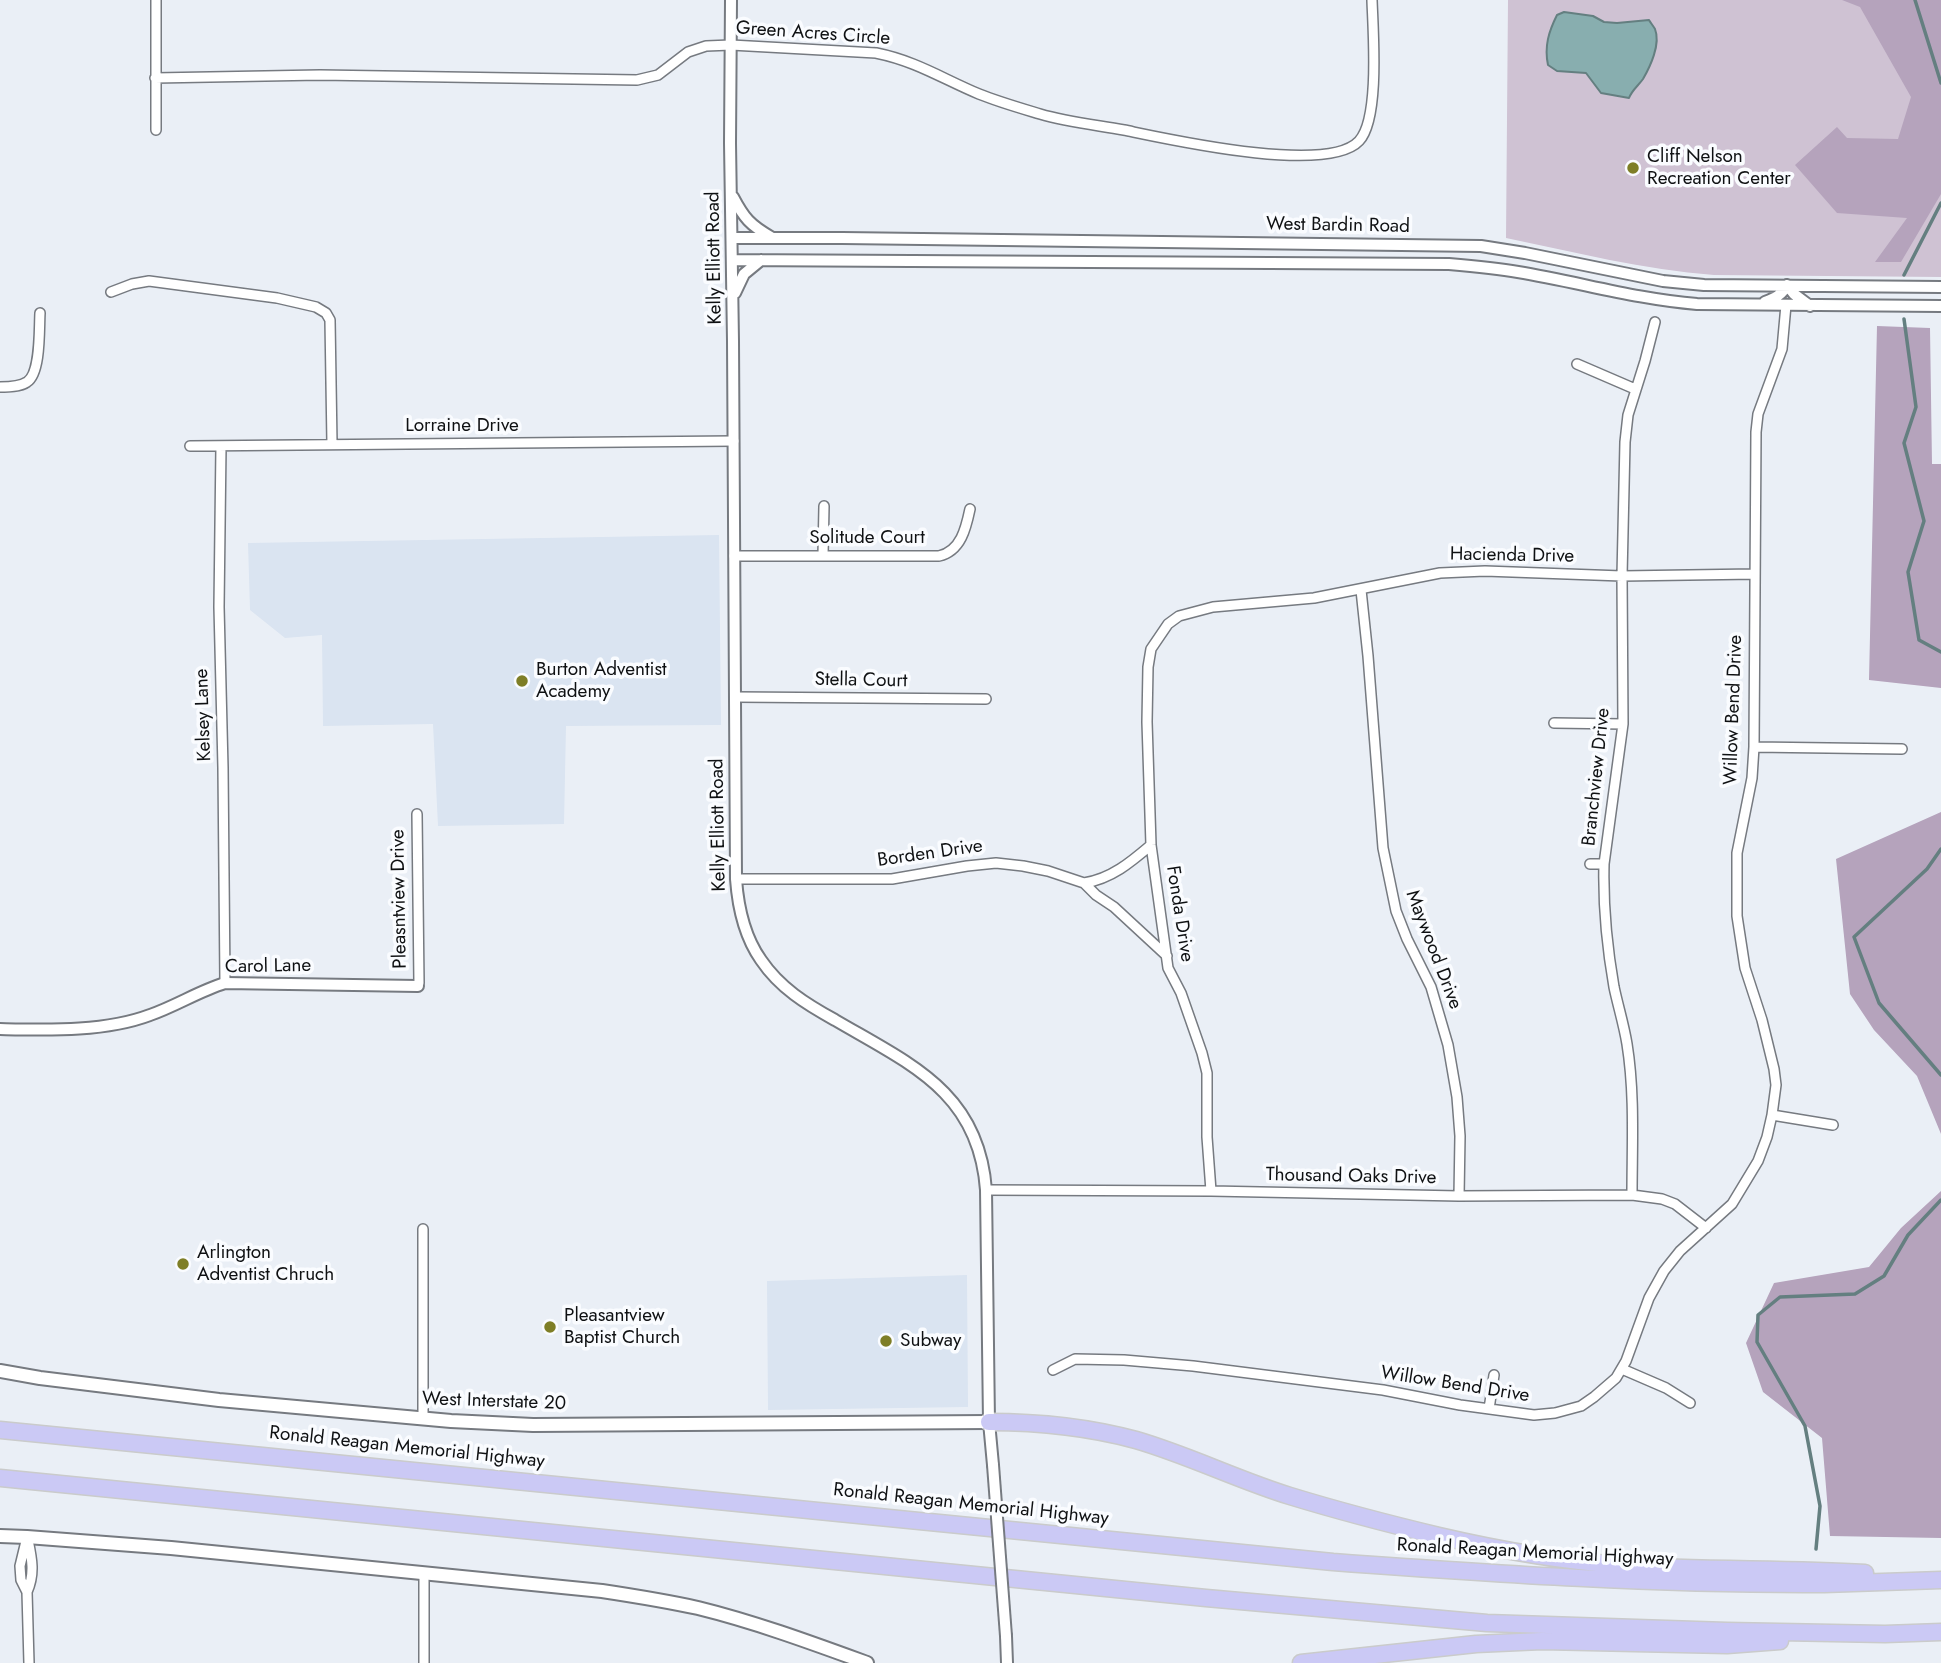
<!DOCTYPE html>
<style>
body{margin:0}
canvas{display:block;background:#eaeff6}
</style>
<canvas width="1941" height="1663"></canvas>
<script>
const g = document.querySelector('canvas').getContext('2d');
g.lineJoin = 'round';
function fillPath(path, color) { g.fillStyle = color; g.fill(path, 'evenodd'); }
function stroke(path, color, width, dash) { g.strokeStyle = color; g.lineWidth = width; g.lineCap = dash ? 'butt' : 'round'; g.setLineDash(dash || []); g.stroke(path); }
function drawText(font, color, halo, rows, align = 'center') {
  g.font = font + ' Jost,sans-serif'; g.lineWidth = 7; g.setLineDash([]); g.textBaseline = 'middle'; g.strokeStyle = halo; g.fillStyle = color; for (const [text, x, y, turn = 0] of rows) {
    g.save(); g.translate(x, y); g.rotate((+turn || 0) * Math.PI / 180); g.textAlign = isNaN(turn) ? turn : align; if (halo) g.strokeText(text, 0, 0); g.fillText(text, 0, 0); g.restore();
  }
}
fillPath(new Path2D(`
 M719 535 721 725 566 726 564 824 438 826 433 724 323 726 322 635 285 638 250 610 248 543Z
 M967 1275 968 1407 768 1410 767 1281Z`), '#dae4f1');
fillPath(new Path2D(`
 M1508 0H1941V277L1714 275C1644 270 1575 252 1506 238Z`), '#cfc2d3');
fillPath(new Path2D(`
 M1842 0H1941V194L1901 262H1875L1907 218 1837 213 1795 165 1837 127 1847 138 1898 139 1911 97 1860 7Z
 M1877 326 1930 328 1932 464H1941V688L1869 680Z
 M1941 812V1134L1917 1076 1874 1030 1850 994 1836 859Z
 M1941 1191V1538L1830 1536 1822 1438 1763 1392 1746 1343 1774 1283 1869 1267 1901 1228Z`), '#b5a3bc');
const water = new Path2D(`
 M1564 12 1593 16 1604 22 1617 23 1649 20C1650 22 1654 27 1655 29 1661 44 1650 67 1643 79 1638 86 1632 90 1629 98L1601 93 1586 73 1557 71 1548 65C1544 46 1549 31 1557 15Z`);
fillPath(water, '#88aeaf');
stroke(water, '#647f80', 2);
stroke(new Path2D(`
 M1915 0 1941 83
 M1904 275 1941 203
 M1904 319 1916 407 1904 443 1924 521 1908 572 1919 640 1941 652
 M1941 849 1927 869 1854 937 1879 1003 1941 1075
 M1816 1549 1820 1506 1805 1426 1757 1342 1758 1315 1780 1297 1855 1294 1884 1276 1908 1235 1941 1200`), '#647f80', 3.5);
const minor = new Path2D(`
 M155 78 320 75 637 80 658 75 688 52 706 46 731 45 876 53C916 61 943 79 979 94 999 102 1020 108 1040 114 1067 122 1096 125 1124 130 1168 139 1327 175 1359 141 1380 119 1373 31 1372 0
 M156 130V0
 M111 292 132 284 149 281 277 298 316 307 326 313 330 320 332 444
 M1577 364 1635 389
 M0 387C8 387 20 387 27 382 41 373 39 329 40 313
 M190 446 734 441
 M221 446 219 607 223 768 225 983
 M823 555 824 506
 M734 556H939C961 551 966 528 970 509
 M1361 590 1368 656 1383 848 1396 911 1407 939 1431 987 1448 1045 1457 1097 1460 1136 1459 1196
 M736 697 986 699
 M1554 723 1623 724
 M1754 747 1902 749
 M417 814 419 983
 M1590 864H1604
 M736 879H892L967 866 996 863 1023 866 1048 871 1084 883 1096 895 1114 907 1167 956
 M1084 883C1111 879 1131 862 1151 845
 M1772 1115 1833 1125
 M986 1190 1211 1191 1459 1196 1632 1195 1662 1199 1675 1204 1706 1228
 M1211 1191 1207 1137V1073L1202 1053 1181 993 1168 968 1151 845 1147 722 1148 667 1151 649 1168 624 1179 616 1213 607 1314 598 1440 573 1485 571 1622 576 1755 574
 M1632 1195C1632 1145 1635 1094 1627 1044 1624 1025 1618 1006 1614 987 1607 947 1603 904 1604 864L1623 724 1622 576 1625 442 1628 415 1645 361 1655 322
 M1622 1369 1666 1388 1690 1403
 M1053 1370 1075 1359 1124 1360 1193 1366 1383 1390 1460 1405 1534 1415 1555 1413 1581 1406 1594 1397 1616 1378 1626 1361 1649 1298 1664 1271 1680 1251 1732 1204 1758 1161 1767 1137 1772 1115 1776 1085 1774 1069 1762 1020 1745 968 1737 916V853L1752 778 1754 747 1756 432 1758 414 1782 349 1786 305
 M1489 1409 1494 1375
 M423 1419V1229
 M27 1537 20 1566 21 1580 27 1592 29 1663
 M27 1592C35 1574 32 1559 28 1540
 M424 1663V1573`);
const tertiary = new Path2D(`
 M731 0 730 143 733 341 736 879C738 907 744 936 761 960 780 988 806 1004 835 1020 910 1064 979 1092 986 1190L989 1422 993 1465
 M733 197C744 218 750 225 771 237
 M732 238H842L1481 246 1525 253 1663 281 1704 285 1941 287
 M732 260 1449 264C1472 266 1495 268 1518 272 1579 282 1635 299 1697 304L1941 306
 M735 293 744 274 761 260
 M1765 302C1775 298 1782 295 1787 285L1794 294 1810 306
 M0 1029C48 1030 105 1032 150 1015 176 1006 199 991 225 983L418 986
 M1006 1636 1007 1663`);
const secondary = new Path2D(`
 M0 1371 40 1378 219 1400 451 1421 533 1425 989 1422
 M0 1536 27 1537 171 1548 602 1591C635 1596 666 1601 698 1608 755 1622 812 1643 867 1663`);
const motorway = new Path2D(`
 M989 1422C1039 1422 1088 1427 1136 1440 1188 1455 1238 1480 1290 1496 1339 1511 1389 1524 1439 1536 1499 1550 1560 1561 1622 1565 1703 1571 1784 1568 1865 1573
 M0 1430 1333 1562C1497 1574 1660 1585 1824 1584 1863 1583 1902 1581 1941 1580
 M0 1478 1206 1598 1487 1623 1727 1631 1885 1634 1941 1632
 M1301 1663 1476 1644 1542 1641 1727 1645 1780 1641`);
stroke(minor, '#767a80', 12);
stroke(tertiary, '#767a80', 14);
stroke(secondary, '#767a80', 16);
stroke(motorway, '#cacbcb', 19);
stroke(minor, '#fff', 9);
stroke(tertiary, '#fff', 10);
stroke(secondary, '#fff', 12);
stroke(motorway, '#cbc9f5', 16);
const tertiaryBridge = new Path2D(`
 M993 1465 1006 1636`);
stroke(tertiaryBridge, '#767a80', 14, []);
stroke(tertiaryBridge, '#fff', 10);
for (const [x, y, r, color] of [
 [1633,168,7,"#7e7e26"],
 [522,681,7,"#7e7e26"],
 [183,1264,7,"#7e7e26"],
 [550,1327,7,"#7e7e26"],
 [886,1341,7,"#7e7e26"]
]) { const dot = new Path2D(); dot.arc(x, y, r, 0, 2 * Math.PI); g.fillStyle = color; g.fill(dot); stroke(dot, '#fafcff', 2.5); }
drawText('19px', '#0f1113', '#fafcff', [
 ["Green Acres Circle",813,34,4],
 ["West Bardin Road",1338,226,1],
 ["Kelly Elliott Road",715,258,-91],
 ["Lorraine Drive",462,426],
 ["Solitude Court",867,538],
 ["Hacienda Drive",1512,556,1],
 ["Stella Court",861,681,1],
 ["Willow Bend Drive",1734,710,-88],
 ["Kelsey Lane",204,715,-92],
 ["Branchview Drive",1597,777,-84],
 ["Kelly Elliott Road",719,825,-91],
 ["Borden Drive",930,854,-8],
 ["Pleasntview Drive",400,899,-91],
 ["Fonda Drive",1179,914,81],
 ["Maywood Drive",1433,950,69],
 ["Carol Lane",268,967,-1],
 ["Thousand Oaks Drive",1351,1177,1],
 ["Willow Bend Drive",1455,1385,9],
 ["West Interstate 20",494,1402,2],
 ["Ronald Reagan Memorial Highway",407,1448,6],
 ["Ronald Reagan Memorial Highway",971,1505,6],
 ["Ronald Reagan Memorial Highway",1535,1553,3]
]);
drawText('19px', '#0f1113', '#fafcff', [
 ["Cliff Nelson",1647,157],
 ["Recreation Center",1647,179],
 ["Burton Adventist",536,670],
 ["Academy",536,692],
 ["Arlington",197,1253],
 ["Adventist Chruch",197,1275],
 ["Pleasantview",564,1316],
 ["Baptist Church",564,1338],
 ["Subway",900,1341]
], 'left');
</script>
